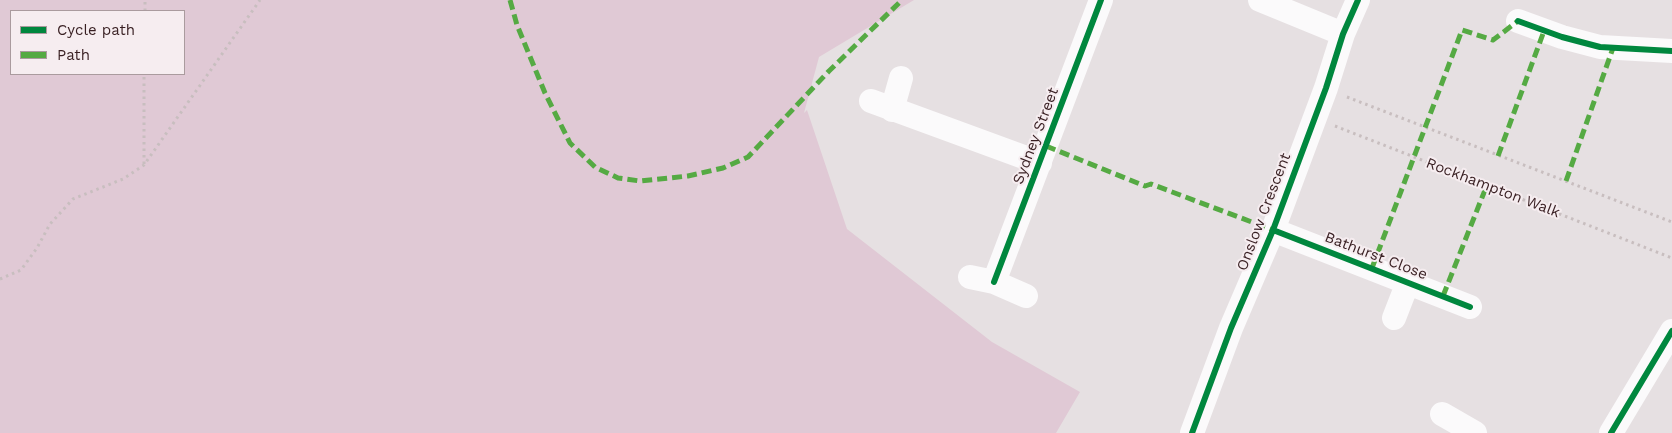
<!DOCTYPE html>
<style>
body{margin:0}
#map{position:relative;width:1672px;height:433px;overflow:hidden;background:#e6e0e2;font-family:"Work Sans",sans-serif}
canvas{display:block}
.legend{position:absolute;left:10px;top:10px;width:175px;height:65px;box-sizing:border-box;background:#f6edf0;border:1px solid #aa9b9e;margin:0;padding:6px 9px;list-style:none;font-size:15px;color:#381f22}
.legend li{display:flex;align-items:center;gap:10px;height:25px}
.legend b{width:25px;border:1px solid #aa9b9e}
</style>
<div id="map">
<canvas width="1672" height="433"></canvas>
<ul class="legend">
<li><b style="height:6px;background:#00873e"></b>Cycle path</li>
<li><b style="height:6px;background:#55aa43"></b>Path</li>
</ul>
</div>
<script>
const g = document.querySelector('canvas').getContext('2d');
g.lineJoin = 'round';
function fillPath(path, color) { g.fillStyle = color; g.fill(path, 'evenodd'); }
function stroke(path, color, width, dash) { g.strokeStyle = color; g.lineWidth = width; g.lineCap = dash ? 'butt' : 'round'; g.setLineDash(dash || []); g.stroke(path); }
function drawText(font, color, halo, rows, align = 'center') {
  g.font = font + ' "Work Sans",sans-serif'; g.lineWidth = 4; g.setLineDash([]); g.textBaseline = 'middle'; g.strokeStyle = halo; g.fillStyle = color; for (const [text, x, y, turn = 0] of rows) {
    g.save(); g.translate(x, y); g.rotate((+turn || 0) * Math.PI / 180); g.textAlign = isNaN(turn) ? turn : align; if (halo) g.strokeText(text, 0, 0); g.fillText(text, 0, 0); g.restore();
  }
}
fillPath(new Path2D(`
 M0 0H914L819 57 804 113 807 110 847 229 992 342 1080 392 1056 433H0ZM184 11V74H11V11Z`), '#e0c9d5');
stroke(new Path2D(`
 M145 11V0
 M1347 97 1672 222
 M1335 126 1672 258
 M144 164V74
 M0 279 21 270 37 248 50 224 73 199 123 179 144 165 260 0`), '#c8bebf', 3, [2.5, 4]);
stroke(new Path2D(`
 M1260 0 1343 34
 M1518 21 1562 37 1600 47 1672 51
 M871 101 1040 163
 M892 110 901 78
 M1273 230 1470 307
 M970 277 994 282 1026 296
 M994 282 1101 0
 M1394 318 1408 282
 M1442 414 1475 433
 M1192 433 1231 328 1273 230 1326 88 1343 34 1358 0
 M1611 433 1672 331`), '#fbfafb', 24);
stroke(new Path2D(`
 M510 0 517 25 545 93 570 143 595 167 618 178 640 181 688 176 723 168 748 157 829 71 902 0
 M1046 146 1145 186 1151 184 1273 230
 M1498 156 1544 31
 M1566 181 1613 48
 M1372 268 1462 30 1493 40 1518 21
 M1443 296 1487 185`), '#55aa43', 5, [10, 5]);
stroke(new Path2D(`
 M1518 21 1562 37 1600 47 1672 51
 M1273 230 1470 307
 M994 282 1101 0
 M1192 433 1231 328 1273 230 1326 88 1343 34 1358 0
 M1611 433 1672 331`), '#00873e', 6);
drawText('15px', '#381f22', '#f6edf0', [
 ["Sydney Street",1036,136,-69],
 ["Rockhampton Walk",1493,188,21],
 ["Onslow Crescent",1264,212,-69],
 ["Bathurst Close",1376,256,21]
]);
</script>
